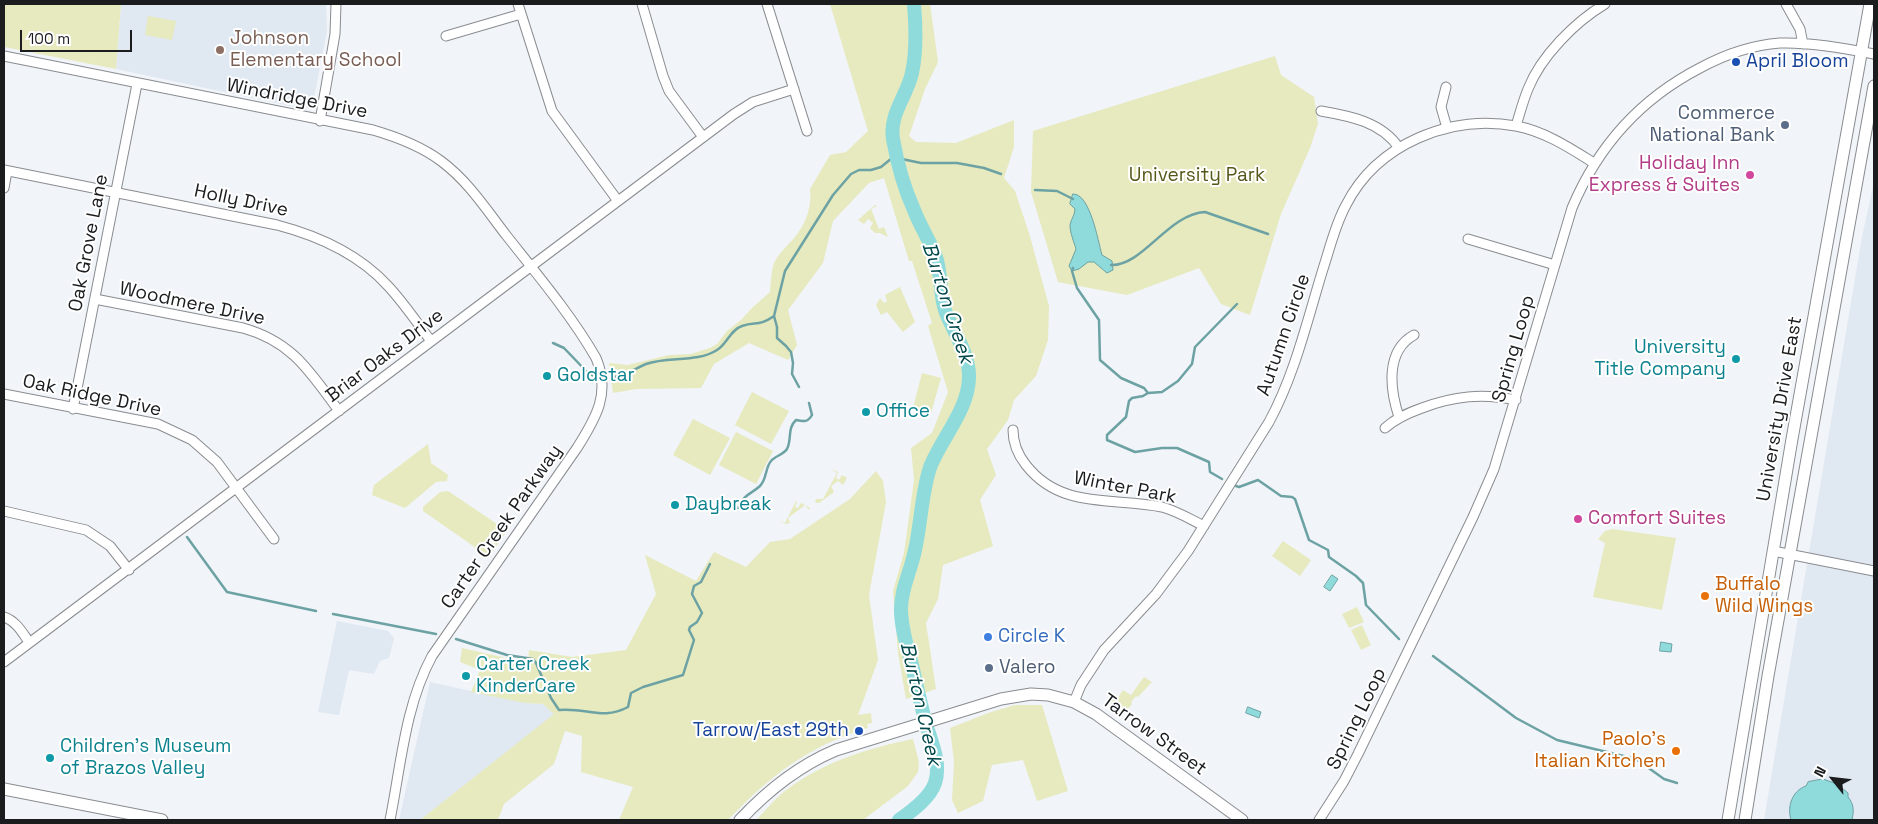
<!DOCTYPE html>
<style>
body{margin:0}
#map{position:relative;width:1878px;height:824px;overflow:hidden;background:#f1f4f8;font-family:"Space Grotesk",sans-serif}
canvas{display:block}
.frame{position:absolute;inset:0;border:5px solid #1b1c1e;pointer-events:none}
.north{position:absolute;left:1808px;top:754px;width:50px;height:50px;-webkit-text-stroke:4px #fff;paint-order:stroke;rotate:299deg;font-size:14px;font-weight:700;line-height:20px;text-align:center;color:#1b1c1e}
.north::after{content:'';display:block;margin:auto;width:18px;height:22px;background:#1b1c1e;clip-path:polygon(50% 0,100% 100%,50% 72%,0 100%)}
.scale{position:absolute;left:20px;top:30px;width:112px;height:22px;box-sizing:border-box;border:2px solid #1b1c1e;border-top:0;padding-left:6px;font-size:15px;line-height:18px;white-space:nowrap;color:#1b1c1e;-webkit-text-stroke:4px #fff;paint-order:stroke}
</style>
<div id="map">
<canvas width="1878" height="824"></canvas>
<div class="frame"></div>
<div class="north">N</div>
<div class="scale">100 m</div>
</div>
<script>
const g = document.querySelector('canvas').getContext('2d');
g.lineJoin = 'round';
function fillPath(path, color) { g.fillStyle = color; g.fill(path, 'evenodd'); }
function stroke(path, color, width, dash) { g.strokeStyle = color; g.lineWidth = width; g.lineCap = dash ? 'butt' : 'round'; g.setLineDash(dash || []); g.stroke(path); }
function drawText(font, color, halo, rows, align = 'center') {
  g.font = font + ' "Space Grotesk",sans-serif'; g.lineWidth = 4; g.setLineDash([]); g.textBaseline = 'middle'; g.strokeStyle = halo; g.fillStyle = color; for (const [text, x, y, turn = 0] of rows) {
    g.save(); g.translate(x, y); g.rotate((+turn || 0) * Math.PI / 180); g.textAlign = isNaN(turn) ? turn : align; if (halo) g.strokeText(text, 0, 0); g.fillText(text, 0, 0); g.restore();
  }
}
fillPath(new Path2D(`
 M121 4H326L327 31 313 103 310 107 305 109 116 69Z
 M1874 182V820H1764L1862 237Z
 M337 621 388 631 394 638 389 658 380 661 374 674 349 670 339 715 318 712Z
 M430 682 525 703 543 704 555 714 420 820H399Z`), '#e0e8f2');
fillPath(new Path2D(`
 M4 4H121L116 69 4 47Z
 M830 4H930L938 62 925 89 909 136 916 142 956 143 1014 120V147L1004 178 1015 191 1029 233 1049 306 1048 340 1036 376 1014 400 1008 420 987 449 996 475 980 500 993 546 943 565 938 599 926 623 936 689 906 699 898 653 893 591 904 553 914 480 911 448 932 433 948 392 928 326 932 323 912 261H909L884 178 869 183 833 221 823 263 788 310 797 345 788 360 749 343 714 364 701 388 636 389 613 393 609 363 628 365 669 355 691 354 710 348 717 344 727 331 741 320 752 308 770 292C771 283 771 269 775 261 781 250 791 243 798 233 807 221 812 204 810 189L830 155 846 152 868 131Z
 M148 16 176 21 172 40 145 35Z
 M1275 56 1281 75 1314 97 1318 124 1310 148 1281 214 1250 315 1221 304 1199 268 1127 295 1058 282 1031 192 1033 131Z
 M875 205 877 206 871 209 879 229 884 227 888 237 880 233H875L870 228 873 223 868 219 864 224 858 220Z
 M900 287 915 322 903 332 887 312 881 315 876 305 880 298 884 303 887 301 885 295Z
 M922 373 941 378 931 413 913 408Z
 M752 392 789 411 771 444 735 425Z
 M693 419 730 438 710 475 673 455Z
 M736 432 773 451 756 484 719 465Z
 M428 444 431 463 448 475 447 481 436 482 405 508 372 495 374 485Z
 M831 469 838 472 836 478 839 480 842 475 847 478 843 485 838 481 831 486 834 492 819 503H817L815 502 816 499H823L837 473Z
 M876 471 883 481 886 502 869 595 878 660 858 715 871 713 872 723 867 724 868 728C808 746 770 776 728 820H619L633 787 581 772 582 736 565 731 554 764 504 804 498 820H420L554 714 543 704 525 703 471 692 480 670 460 662 462 648 528 663 529 650 572 657 626 650 656 594 645 555 696 581 714 552 746 567 770 542 790 539 850 499Z
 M448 491 503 528 506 532 489 557 423 511V507L440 492Z
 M791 498 797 502 795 507 798 508 801 503 810 508 809 510 805 505 788 518 790 523 785 524 779 521 785 523 796 501Z
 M1612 529 1676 538 1662 610 1593 597 1605 543 1598 539 1605 531Z
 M1283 541 1311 560 1300 576 1272 556Z
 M1357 607 1364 622 1349 628 1342 614Z
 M1362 625 1371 645 1361 650 1351 630Z
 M1144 677 1152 682 1138 697 1136 696 1131 702 1132 704 1122 716 1105 705 1110 696 1117 699 1123 690 1131 695Z
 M1015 705H1042L1068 791 1037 801 1023 760 992 765 983 801 958 813 952 800 954 762 950 728 991 712Z
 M913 739 919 762 918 772 908 786 863 820H756C766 810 777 796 789 788 826 761 869 748 913 739Z`), '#e6eabe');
const water = new Path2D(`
 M1073 194C1090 193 1098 241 1102 255L1112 261 1113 270 1107 273 1094 262H1088L1079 269 1072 271 1069 266 1076 249C1074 242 1070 233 1070 225 1071 219 1075 215 1075 209L1070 204Z
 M1332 575 1338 579 1330 591 1324 587Z
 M1661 642 1672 644 1671 652 1660 651Z
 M1248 707 1261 712 1259 718 1246 713Z
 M1823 779 1837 784 1848 793V797C1854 804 1854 811 1852 820H1791C1787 806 1792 791 1806 786L1808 782Z`);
fillPath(water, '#8fdbdc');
stroke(water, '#6ca2a3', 1);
stroke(new Path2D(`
 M897 158 921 163H957L984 168 1001 174
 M1035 190 1057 191 1073 199
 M1111 265C1143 266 1168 214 1205 212L1268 234
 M1073 268 1072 271 1077 288 1099 320 1100 360 1121 378 1144 388 1148 393
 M774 316 777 327V338L786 346 791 352 793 363 792 374 799 387
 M553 343 564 348 588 373 594 376
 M614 377C628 375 634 369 646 364 668 356 697 363 717 350 727 344 730 330 742 326 756 321 758 327 774 316L785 271 833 195 851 174 859 170H871L881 167 897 154
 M1222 479 1210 472 1209 462 1177 448H1162L1135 452 1107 440V435L1126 417 1129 401 1132 398 1143 396 1148 393 1162 392 1178 381 1192 364 1195 347 1237 304
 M1236 486 1239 487 1258 480 1281 496 1292 497 1295 499 1309 540 1328 550 1329 557 1356 576 1363 583 1366 605 1399 639
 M738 508C745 493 750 495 760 486 767 479 765 468 771 461 775 456 783 455 787 449 792 440 787 428 796 420 804 422 808 422 812 415L809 403
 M187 537 227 592 316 611
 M333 614 436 634
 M456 639 507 655 533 659 536 663 551 698 559 710C586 707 602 721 628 707L631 693 643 687 683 675 694 640 689 630 690 627 697 622 702 613 692 594 694 586 701 582 710 564
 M1433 656 1516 718 1557 740 1636 759 1664 779 1677 783`), '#6ca2a3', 2.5);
stroke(new Path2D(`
 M899 820C912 811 930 798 935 783 942 762 930 740 925 720 920 701 916 683 912 665 907 646 901 628 901 609 901 588 911 571 915 550 921 525 922 487 931 465 943 436 968 410 969 378 970 355 954 333 946 313 939 295 942 275 936 257 930 241 920 226 914 210 904 188 897 162 893 139 889 114 907 96 912 73 917 50 916 27 914 4`), '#8fdbdc', 14);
const minor = new Path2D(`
 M518 4 552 111 618 201
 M642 4 663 76 669 91 703 137
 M767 4 807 131
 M1786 4 1800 29 1803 44
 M446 36 521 14
 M4 56 373 130C397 137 421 146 441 161 468 181 486 209 506 235 536 273 572 316 596 358 611 393 596 418 577 448L432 656C405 706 401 765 390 820
 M1446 87 1441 107 1447 128
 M1321 111C1350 116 1382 122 1399 148
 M320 121 335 34 336 4
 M1516 126C1520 113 1523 101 1528 89 1541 56 1575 22 1605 4
 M4 170 277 225C319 236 359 254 388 286 404 303 417 323 431 341
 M4 188 7 171
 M1468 239 1555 265
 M95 299 243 328C293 342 310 372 339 411
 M4 394 158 424 192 440 217 462 274 539
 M73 409 137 84
 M1399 417C1390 390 1385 351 1414 335
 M1385 428C1396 418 1408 413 1422 408 1454 396 1482 393 1516 400
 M1013 430C1013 443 1018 455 1026 465 1061 510 1114 497 1162 507 1177 511 1190 519 1204 526
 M4 511 86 530 110 546 129 570
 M1773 551 1874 571
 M4 617C16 621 22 632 29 642
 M4 662 734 114 753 102 794 89
 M1074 702 1081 685 1104 650 1156 594 1188 551 1269 422C1295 374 1307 321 1323 269 1330 248 1335 225 1346 205 1377 144 1450 114 1516 126 1544 131 1570 148 1594 163
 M1319 820 1344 781 1358 754 1473 517 1494 469 1572 208C1598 146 1640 99 1700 68 1724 55 1752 45 1780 43 1811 42 1844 48 1874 54`);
const major = new Path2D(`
 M4 789 162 820
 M740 820C768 790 798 766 836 750L1001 699 1031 694 1048 695 1074 702 1096 714 1242 820
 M1728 820 1792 439 1870 4
 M1745 820 1768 676 1874 86`);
stroke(minor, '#898c90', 11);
stroke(major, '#898c90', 13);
stroke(minor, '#fff', 9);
stroke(major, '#fff', 11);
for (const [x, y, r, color] of [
 [220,50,5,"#8d6e63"],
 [1736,62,5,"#1a4fb4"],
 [1785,125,5,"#5c6f8a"],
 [1750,175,5,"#d1479c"],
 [1736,359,5,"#0f9aa8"],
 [547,376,5,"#0f9aa8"],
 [866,412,5,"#0f9aa8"],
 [675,505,5,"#0f9aa8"],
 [1578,519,5,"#d1479c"],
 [1705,596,5,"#e8710a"],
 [988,637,5,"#3f7fe0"],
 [989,668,5,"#5c6f8a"],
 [466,676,5,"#0f9aa8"],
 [859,731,5,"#1a4fb4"],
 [1676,751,5,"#e8710a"],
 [50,758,5,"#0f9aa8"]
]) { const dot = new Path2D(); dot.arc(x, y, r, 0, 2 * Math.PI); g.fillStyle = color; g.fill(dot); stroke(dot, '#fff', 2); }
drawText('19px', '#785e54', '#fff', [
 ["Johnson",230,39],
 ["Elementary School",230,61]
], 'left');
drawText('19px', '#164399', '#fff', [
 ["April Bloom",1746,62],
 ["Tarrow/East 29th",849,731,"right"]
], 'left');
drawText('19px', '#1b1c1e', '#fff', [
 ["Windridge Drive",297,99,11],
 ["Holly Drive",241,201,12],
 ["Oak Grove Lane",89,243,-79],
 ["Woodmere Drive",192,304,12],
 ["Autumn Circle",1284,335,-71],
 ["Spring Loop",1514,349,-74],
 ["Briar Oaks Drive",385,356,-37],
 ["Oak Ridge Drive",92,396,12],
 ["University Drive East",1780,409,-80],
 ["Winter Park",1125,488,11],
 ["Carter Creek Parkway",502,527,-55],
 ["Spring Loop",1357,719,-64],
 ["Tarrow Street",1154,735,36]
]);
drawText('19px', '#4e5e75', '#fff', [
 ["Commerce",1775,114],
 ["National Bank",1775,136],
 ["Valero",999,668,"left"]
], 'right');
drawText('19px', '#b23c85', '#fff', [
 ["Holiday Inn",1740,164],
 ["Express & Suites",1740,186],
 ["Comfort Suites",1588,519,"left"]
], 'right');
drawText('19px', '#555819', '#fff', [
 ["University Park",1197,176]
]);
drawText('19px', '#0d838f', '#fff', [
 ["University",1726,348,"right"],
 ["Title Company",1726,370,"right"],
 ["Goldstar",557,376],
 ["Office",876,412],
 ["Daybreak",685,505],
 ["Carter Creek",476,665],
 ["KinderCare",476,687],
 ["Children's Museum",60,747],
 ["of Brazos Valley",60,769]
], 'left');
drawText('19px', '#c56008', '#fff', [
 ["Buffalo",1715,585],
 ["Wild Wings",1715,607],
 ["Paolo's",1666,740,"right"],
 ["Italian Kitchen",1666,762,"right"]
], 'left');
drawText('19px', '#366cbe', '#fff', [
 ["Circle K",998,637]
], 'left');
drawText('italic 20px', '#00484a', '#fff', [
 ["Burton Creek",947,303,72],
 ["Burton Creek",920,704,77]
]);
</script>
